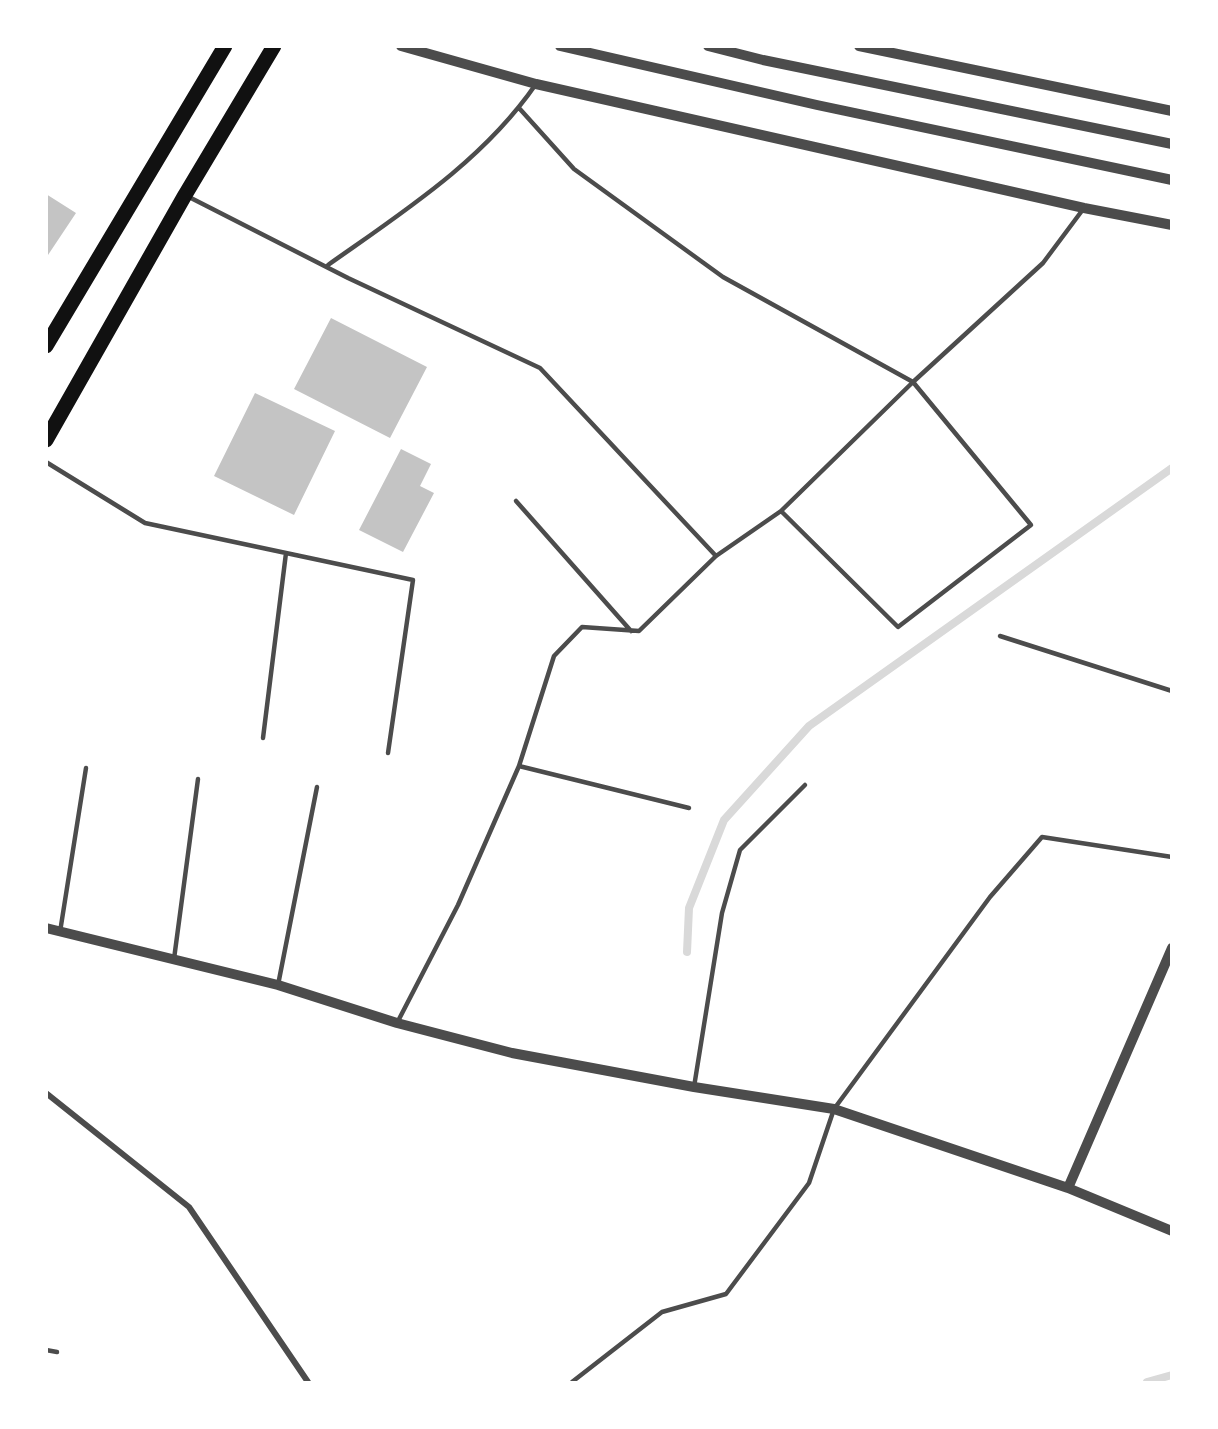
<!DOCTYPE html>
<style>
body{margin:0}
#map{position:relative;width:1218px;height:1429px;overflow:hidden;background:#fff;font-family:Helvetica,sans-serif}
canvas{display:block}
.frame{position:absolute;inset:0;border:48px solid #fff;pointer-events:none}
</style>
<div id="map">
<canvas width="1218" height="1429"></canvas>
<div class="frame"></div>
</div>
<script>
const g = document.querySelector('canvas').getContext('2d');
g.lineJoin = 'round';
function stroke(path, color, width, dash) { g.strokeStyle = color; g.lineWidth = width; g.lineCap = dash ? 'butt' : 'round'; g.setLineDash(dash || []); g.stroke(path); }
function fillPath(path, color) { g.fillStyle = color; g.fill(path, 'evenodd'); }
stroke(new Path2D(`
 M687 952 689 908 724 820 809 726 1172 468
 M1147 1382 1172 1375`), '#d9d9d9', 8);
fillPath(new Path2D(`
 M46 194 76 213 48 255 46 254Z
 M331 318 427 367 390 438 294 389Z
 M255 393 335 431 294 515 214 476Z
 M401 449 431 464 420 486 434 493 403 552 359 530Z`), '#c4c4c4');
stroke(new Path2D(`
 M519 108 574 169 723 277 913 382 1031 525 898 627 781 511
 M187 196 348 278 540 368 716 556
 M328 265C403 212 483 161 536 84
 M46 462 145 523 413 580 388 753
 M516 501 631 631
 M1000 636 1172 691
 M263 738 286 553
 M519 766 689 808
 M60 932 86 768
 M174 959 198 779
 M278 985 317 787
 M397 1023 458 905 519 766 554 656 582 627 639 631 716 556 781 511 913 382 1043 263 1084 208
 M694 1087 722 913 740 850 805 785
 M46 1350 57 1352
 M572 1382 662 1312 726 1294 809 1183 834 1109 990 897 1042 837 1172 857`), '#4c4c4c', 4.5);
stroke(new Path2D(`
 M46 1093 189 1207 308 1382`), '#4c4c4c', 6);
stroke(new Path2D(`
 M401 46 536 84 1084 208 1172 225
 M560 46 817 105 1172 180
 M708 46 763 60 1172 144
 M859 46 1172 111
 M46 928 278 985 397 1023 512 1053 694 1087 834 1109 1068 1188 1172 1231
 M1068 1188 1172 948`), '#4c4c4c', 10);
stroke(new Path2D(`
 M46 346 225 46
 M46 440 185 195 274 46`), '#111', 15);
</script>
